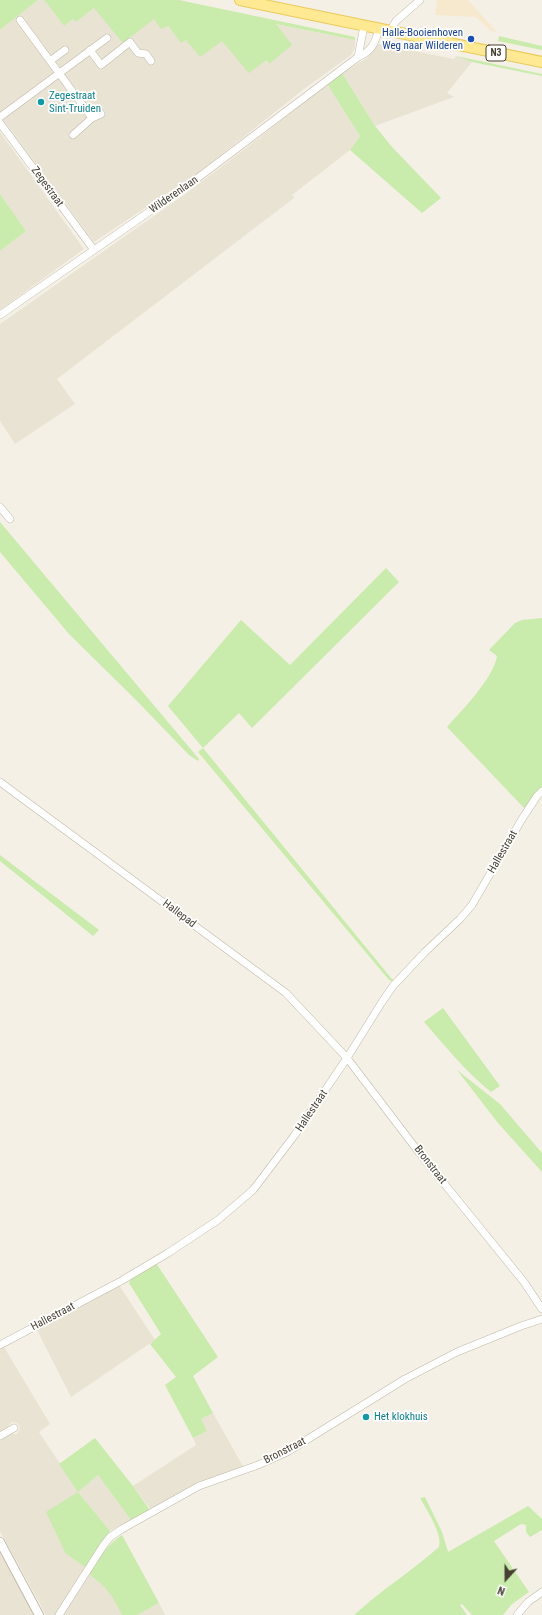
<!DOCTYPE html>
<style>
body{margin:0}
#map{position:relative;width:542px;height:1615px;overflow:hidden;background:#f4f0e5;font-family:"Roboto Condensed",sans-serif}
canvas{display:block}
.north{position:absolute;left:486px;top:1559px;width:40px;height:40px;-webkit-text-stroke:3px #fff;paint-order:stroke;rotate:201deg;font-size:11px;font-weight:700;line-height:16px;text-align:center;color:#474134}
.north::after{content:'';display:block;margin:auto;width:14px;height:18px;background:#474134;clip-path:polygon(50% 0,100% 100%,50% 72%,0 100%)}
</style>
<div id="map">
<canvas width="542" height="1615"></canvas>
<div class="north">N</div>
</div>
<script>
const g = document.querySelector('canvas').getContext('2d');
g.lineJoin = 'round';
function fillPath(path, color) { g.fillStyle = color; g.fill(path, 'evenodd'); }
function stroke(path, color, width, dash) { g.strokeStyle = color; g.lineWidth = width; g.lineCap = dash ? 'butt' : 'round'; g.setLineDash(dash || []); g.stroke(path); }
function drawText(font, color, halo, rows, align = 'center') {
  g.font = font + ' "Roboto Condensed",sans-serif'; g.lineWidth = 3.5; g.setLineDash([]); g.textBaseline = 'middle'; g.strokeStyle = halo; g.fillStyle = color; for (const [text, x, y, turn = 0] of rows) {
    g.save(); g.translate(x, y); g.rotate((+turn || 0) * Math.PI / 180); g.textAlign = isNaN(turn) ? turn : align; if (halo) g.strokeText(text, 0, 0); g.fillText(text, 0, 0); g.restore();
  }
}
fillPath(new Path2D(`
 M38 0H44L64 26 73 19 76 22 94 8 154 19 167 25 181 43 185 40 222 41 266 60 268 64 275 24 355 40V48L351 55 304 89 202 170 94 242 0 115V30Z
 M378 44 454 59 456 56 472 62 447 93 454 97 375 126 342 73 367 58 375 46Z
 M327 84 360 136 350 150 292 195 294 198 57 379 75 404 15 444 0 421V324L188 192 250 145Z
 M0 132 84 249 0 310V251L26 231 0 194Z
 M119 1285 155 1340 71 1397 37 1330 65 1316Z
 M4 1347 50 1424 39 1432 78 1491 98 1475 131 1520 110 1531 78 1492 66 1554 85 1567 55 1615H46L0 1531V1439L9 1434H17L20 1428 17 1423 12 1422 6 1429 0 1433V1350Z
 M213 1413 244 1468 152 1511 133 1486 196 1445 193 1438 207 1431 200 1419Z
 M0 1549 36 1615H0Z
 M89 1574 108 1589 115 1599 122 1615H63Z
 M159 1603 165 1615H137Z`), '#e8e3d3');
fillPath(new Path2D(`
 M437 0H468L497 32 491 31 476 17 435 15Z`), '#f7e9ce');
fillPath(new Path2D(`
 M0 0H38L0 30Z
 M44 0H179L355 37V40L276 24 292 45 269 64 266 60 249 73 222 41 200 57 186 40 181 43 168 26 161 29 154 19 123 43 94 8 76 22 73 19 64 26Z
 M499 36 542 46V50L498 41Z
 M456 56 542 74V76L472 62Z
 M342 73 375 126 392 147 441 198 422 213 350 150 360 136 327 84Z
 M0 194 26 231 0 251Z
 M0 522 199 759 198 761 189 755 137 701 69 634 0 552Z
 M386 568 399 582 252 728 239 713 203 748 391 978 393 980H396L394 982 389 980 198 752 203 748 168 706 241 620 290 665Z
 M542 618V789L525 809 447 727C463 709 493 679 497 656L489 650 515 623 522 620Z
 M0 855 99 930 93 936 0 861Z
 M443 1008 500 1086 491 1092C465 1071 446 1047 424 1022Z
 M457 1070 500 1104 542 1153V1172L498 1123Z
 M156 1263 218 1357 193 1376 213 1413 201 1419 207 1431 193 1438 165 1385 176 1377 150 1344 161 1334 129 1283 131 1279Z
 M95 1438 133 1486 150 1510 131 1520 98 1475 78 1492 110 1531 85 1567 66 1554 46 1512 78 1492 59 1464Z
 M425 1497 442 1532 448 1552 528 1506 542 1519V1530L530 1537 526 1532V1525L521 1524 494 1541 529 1592 512 1604 503 1615H472L462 1604 460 1605 467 1615H354C381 1590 412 1571 439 1547 443 1534 426 1509 420 1498Z
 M122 1535 159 1603 137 1615H122C112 1594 107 1588 89 1574 98 1560 107 1544 122 1535Z`), '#c9ebab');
const minor = new Path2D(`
 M20 20 92 118
 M390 31 396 21 420 0
 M90 50 101 65 130 42 138 53 146 54 151 61
 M358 57 364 26
 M50 61 65 50
 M0 117 107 38
 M0 123 94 250
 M73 135 92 118 101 114
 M0 315 195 180 358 57C372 51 375 43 379 29
 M0 507 10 519
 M0 782 286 993 347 1058 421 1155 524 1282 542 1309
 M0 1345 121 1281 168 1253 218 1220 253 1190 294 1136 347 1058 382 1002 393 986 425 952 460 919 472 905 522 819 537 796 542 791
 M0 1436 14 1428
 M59 1615 103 1546 110 1537 122 1529 199 1486 258 1465 287 1452 405 1379 457 1352 521 1326 542 1319
 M517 1615 528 1602 542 1592`);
const tertiary = new Path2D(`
 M0 1542 39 1615`);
const primary = new Path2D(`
 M240 0 542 62`);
stroke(minor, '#c0b9a7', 8);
stroke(tertiary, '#c0b9a7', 10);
stroke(primary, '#ebcb5b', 12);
stroke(minor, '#fff', 7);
stroke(tertiary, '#fff', 8);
stroke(primary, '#ffe993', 10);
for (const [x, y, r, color] of [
 [471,39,4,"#1a4fb4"],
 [41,102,4,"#0f9aa8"],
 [366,1417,4,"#0f9aa8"]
]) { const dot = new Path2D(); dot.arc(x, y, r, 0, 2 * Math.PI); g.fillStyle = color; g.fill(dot); stroke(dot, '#fff', 1.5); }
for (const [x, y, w] of [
 [496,53,20]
]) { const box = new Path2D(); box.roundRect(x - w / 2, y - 8, w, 16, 3); g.fillStyle = '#fff'; g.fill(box); stroke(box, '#474134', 1); }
drawText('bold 10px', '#474134', null, [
 ["N3",496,53]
]);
drawText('11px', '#164399', '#fff', [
 ["Halle-Booienhoven",463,33],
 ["Weg naar Wilderen",463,46]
], 'right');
drawText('11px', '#0d838f', '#fff', [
 ["Zegestraat",49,96],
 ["Sint-Truiden",49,109],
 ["Het klokhuis",374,1417]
], 'left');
drawText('11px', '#474134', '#fff', [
 ["Zegestraat",47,187,54],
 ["Wilderenlaan",174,195,-35],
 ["Hallestraat",503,852,-60],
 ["Hallepad",179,914,37],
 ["Hallestraat",312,1111,-56],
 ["Bronstraat",430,1165,52],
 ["Hallestraat",53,1317,-28],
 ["Bronstraat",285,1451,-27]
]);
</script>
